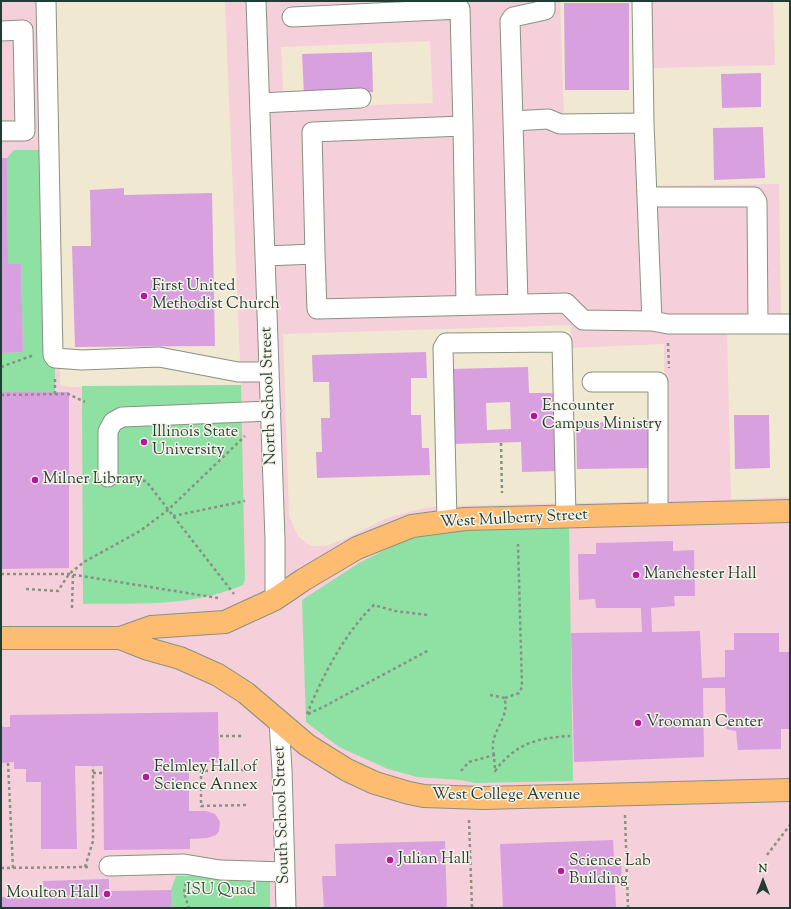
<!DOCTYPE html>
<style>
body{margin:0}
#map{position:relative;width:791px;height:909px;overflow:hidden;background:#f1e8d1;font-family:"Sorts Mill Goudy",serif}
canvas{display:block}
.frame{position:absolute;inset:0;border:2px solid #1f3d34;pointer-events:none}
.north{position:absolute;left:743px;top:861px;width:40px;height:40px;-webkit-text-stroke:3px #f7f3e8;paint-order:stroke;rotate:0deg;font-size:11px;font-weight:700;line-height:16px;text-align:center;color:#1f3d34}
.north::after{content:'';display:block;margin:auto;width:14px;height:18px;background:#1f3d34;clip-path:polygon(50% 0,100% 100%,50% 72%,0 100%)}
</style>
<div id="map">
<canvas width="791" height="909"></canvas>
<div class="frame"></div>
<div class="north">N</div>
</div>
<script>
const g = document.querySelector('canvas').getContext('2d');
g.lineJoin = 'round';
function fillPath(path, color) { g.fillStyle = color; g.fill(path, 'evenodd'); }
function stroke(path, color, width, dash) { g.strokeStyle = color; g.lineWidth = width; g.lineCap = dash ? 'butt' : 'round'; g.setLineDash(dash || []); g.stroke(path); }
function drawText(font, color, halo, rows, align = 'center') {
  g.font = font + ' "Sorts Mill Goudy",serif'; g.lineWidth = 3; g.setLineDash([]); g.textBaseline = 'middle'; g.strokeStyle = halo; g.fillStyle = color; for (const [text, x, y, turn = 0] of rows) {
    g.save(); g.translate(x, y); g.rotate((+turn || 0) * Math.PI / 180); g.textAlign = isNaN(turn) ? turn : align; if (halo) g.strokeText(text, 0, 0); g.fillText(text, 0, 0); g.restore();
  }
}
fillPath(new Path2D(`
 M1 1H37L55 363 60 368V385L70 387 241 385 225 1H560L564 116 650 111 652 186 779 184 781 329 727 332 731 499 790 497V908H1ZM430 41 433 103 284 108 281 47ZM571 325 570 348 664 344 665 501 439 506 420 509 387 518 347 538 326 546H310L298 536 289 516 283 334Z
 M652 1H773L775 65 653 68Z`), '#f5cfd9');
fillPath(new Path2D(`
 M14 150H43L55 363V394L1 395V353L23 352 21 264H8L7 158Z
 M241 385 245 580 243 585C192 607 138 603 83 604L82 386Z
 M569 523 573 781 475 783 460 780 417 777 388 769 339 747 306 722 302 600 359 563 401 542 440 530Z
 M243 875 270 882V908H171V890L176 876Z`), '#8ee1a2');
fillPath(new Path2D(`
 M564 3H629V90H565Z
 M372 52 373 92 304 95 302 54Z
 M761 73V107L722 108 721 74Z
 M763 127 765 178 714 180 713 128Z
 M1 158H7L8 264H21L23 352 1 353Z
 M124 188V195L212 193 215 346 75 347 72 246H91L90 190Z
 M426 352 427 378H411V415H421L422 448H429L430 475 317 478 316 452H322L321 418H330L329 382H313L312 355Z
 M528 367 529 393H557L559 471 522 472 521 442 453 444 451 369ZM510 402 511 429 487 430 486 403Z
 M1 392H69V568L1 569Z
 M734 415H769L770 468 735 469Z
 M653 421 654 468 577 469 576 423Z
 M673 541V551L694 550 695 596H674L675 606 651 608 652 632 700 631 702 678 725 677V650H734V633H779V652H790V729H781V749L738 750 736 731 726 729 725 688H703L704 757 574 762 571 633 642 632 641 608H596L595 599 579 600 578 554H596V543Z
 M218 712 219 762H189V811H206L215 814 220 822 219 831 216 835 207 838 190 839V849L104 850 103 766H75L77 849H41V782H26V769H14V762L1 763V727H10V715Z
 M613 840 614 859H621L622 884 615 883 616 908H503L500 844Z
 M445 841 447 908H324L322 876H336L335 844Z
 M109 879V891L171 890V908H1V897L44 896 43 881Z`), '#d9a0e0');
const minor = new Path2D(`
 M46 1 53 355 55 358 82 360 159 357 238 372H269
 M256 1 275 539V599
 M545 1V10L513 17 510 21 513 121 548 119 560 124 644 123
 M642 1 644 123 652 321 668 324H790
 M292 17 460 9 463 126 312 132 315 254
 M1 31 23 30 25 131H1
 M260 103 361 98
 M513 121 518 303
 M463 126 466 304
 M647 197H754L757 202 758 324
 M265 256 315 254 317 309 566 303 583 320 652 321
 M592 382H658V515
 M108 477V431L113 422 122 417 271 411
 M447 521 443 348 446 343 562 342 566 517
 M279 721 282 770 286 908
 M109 866 184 864 220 870 285 872`);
const major = new Path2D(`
 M1 638H120L148 649 180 658 218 675 246 693 307 745 347 770 375 783 409 793 424 796 483 798 790 790
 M120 638 151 627 225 622 275 599 303 580 357 548 412 526 465 519 790 511`);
stroke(minor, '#889282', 21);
stroke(major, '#889282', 24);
stroke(new Path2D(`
 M668 343 669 368
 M1 367 34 355
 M55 394V377
 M1 395 68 394 85 402
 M501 443 502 493
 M125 479 146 481 234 594
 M173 516 245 501
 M1 574H69L218 598
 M26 589 58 591 69 574 84 562 140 531 168 510 245 436
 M72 608 73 574
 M490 695 505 698C505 702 506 707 505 711 501 727 489 738 494 755
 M505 698 519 693 522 687 518 544
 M307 714C322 677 345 632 374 605L395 611 428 615
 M308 714 325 706 429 650
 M1 726V727
 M220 736H243
 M8 763 13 868
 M244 770 201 771V806L246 805
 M189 771H201
 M461 771 469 762 494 755 495 771C516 743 537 738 570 736
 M93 773H103
 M625 815 628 908
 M469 820 472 908
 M767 855 790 825
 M85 867 93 841V766
 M1 868 90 867
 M186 883C182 894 186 898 189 908`), '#889282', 2.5, [3, 3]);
stroke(minor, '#fff', 19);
stroke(major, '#fdbc70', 22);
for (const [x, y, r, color] of [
 [144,296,4,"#b5179e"],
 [534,416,4,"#b5179e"],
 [144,442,4,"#b5179e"],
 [35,480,4,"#b5179e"],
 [636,575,4,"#b5179e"],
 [638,723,4,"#b5179e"],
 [146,777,4,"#b5179e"],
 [390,860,4,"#b5179e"],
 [561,871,4,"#b5179e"],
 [107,894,4,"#b5179e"]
]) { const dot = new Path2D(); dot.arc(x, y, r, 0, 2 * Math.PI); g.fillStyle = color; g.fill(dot); stroke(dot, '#f7f3e8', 1.5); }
drawText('16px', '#1f3d34', '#f7f3e8', [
 ["First United",152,287],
 ["Methodist Church",152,305],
 ["Encounter",542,407],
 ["Campus Ministry",542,425],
 ["Illinois State",152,433],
 ["University",152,451],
 ["Milner Library",43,480],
 ["Manchester Hall",644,575],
 ["Vrooman Center",646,723],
 ["Felmley Hall of",154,768],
 ["Science Annex",154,786],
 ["Julian Hall",398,860],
 ["Science Lab",569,862],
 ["Building",569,880],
 ["Moulton Hall",99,894,"right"]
], 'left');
drawText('16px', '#1f3d34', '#f7f3e8', [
 ["North School Street",270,396,-92],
 ["West Mulberry Street",514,520,-3],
 ["West College Avenue",506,796],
 ["South School Street",283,815,-92]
]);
drawText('16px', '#355e4a', '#f7f3e8', [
 ["ISU Quad",221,891]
]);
</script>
